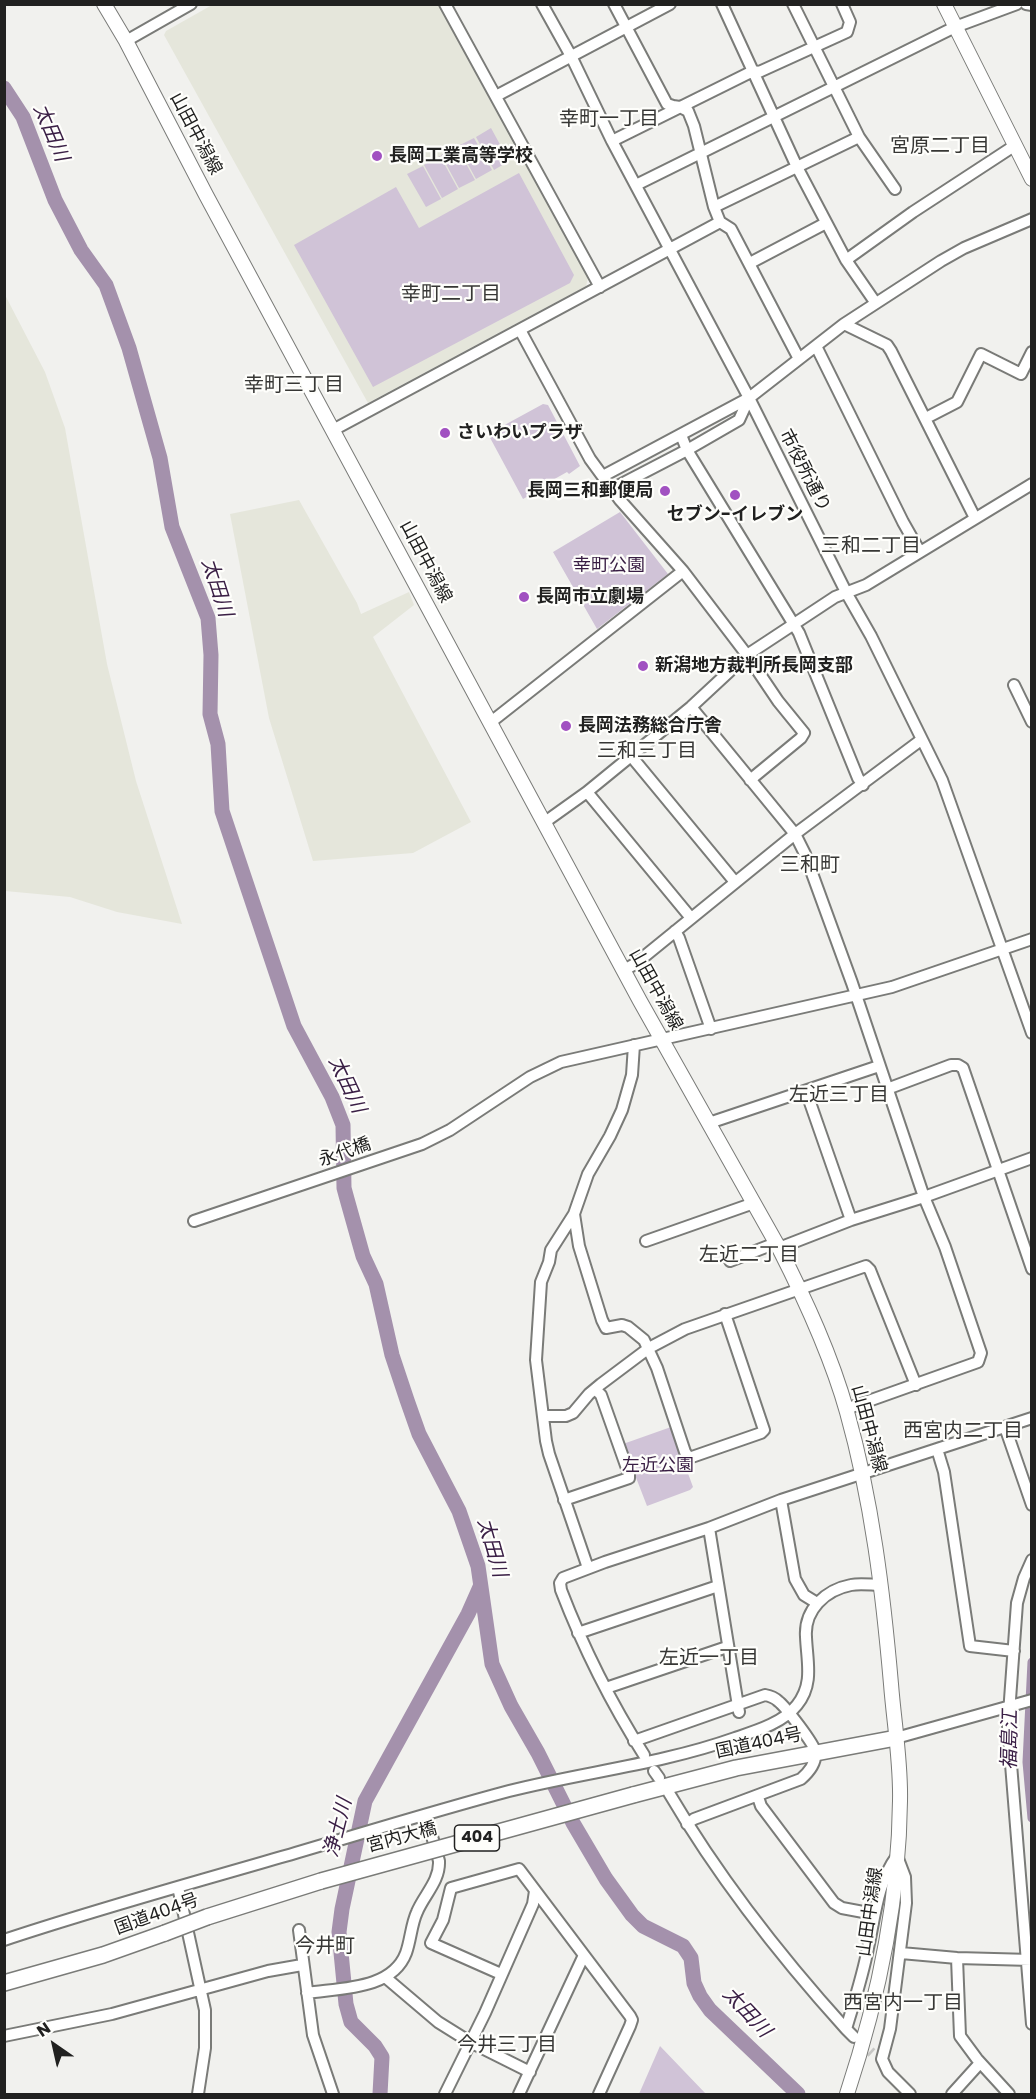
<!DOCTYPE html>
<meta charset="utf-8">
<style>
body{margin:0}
#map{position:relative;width:1036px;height:2099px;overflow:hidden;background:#f1f1ee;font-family:Poppins,sans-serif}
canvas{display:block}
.frame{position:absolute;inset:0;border:6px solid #212120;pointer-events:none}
.north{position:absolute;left:24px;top:2015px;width:60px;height:60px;-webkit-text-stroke:4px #fefefb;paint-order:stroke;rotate:326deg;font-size:16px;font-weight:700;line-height:24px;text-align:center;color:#212120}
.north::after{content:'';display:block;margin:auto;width:21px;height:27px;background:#212120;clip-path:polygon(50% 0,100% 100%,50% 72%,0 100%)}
</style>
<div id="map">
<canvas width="1036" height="2099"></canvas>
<div class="frame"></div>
<div class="north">N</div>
</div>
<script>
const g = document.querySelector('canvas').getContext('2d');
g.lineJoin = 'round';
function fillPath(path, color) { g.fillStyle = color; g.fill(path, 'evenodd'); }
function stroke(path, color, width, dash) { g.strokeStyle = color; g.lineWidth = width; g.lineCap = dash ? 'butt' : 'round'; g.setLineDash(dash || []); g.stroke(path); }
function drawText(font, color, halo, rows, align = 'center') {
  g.font = font + ' Poppins,"Noto Sans JP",sans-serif'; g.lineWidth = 4.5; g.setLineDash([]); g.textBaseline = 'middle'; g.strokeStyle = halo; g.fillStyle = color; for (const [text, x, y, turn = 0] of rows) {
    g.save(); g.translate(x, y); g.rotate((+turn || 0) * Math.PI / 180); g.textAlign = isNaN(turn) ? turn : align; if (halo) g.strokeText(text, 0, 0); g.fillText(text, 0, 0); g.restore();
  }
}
fillPath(new Path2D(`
 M212 5H440L588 278 586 286 368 403 164 35 166 31Z
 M4 293 45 372 65 428 107 664 136 781 182 924 117 912 70 897 5 891Z
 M299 500 357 603 361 614 409 592 414 605 373 637 471 822 413 853 313 861 269 718 230 514Z`), '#e5e6db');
fillPath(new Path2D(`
 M491 128 509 161 494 170 476 137Z
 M474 138 492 170 476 179 458 146Z
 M457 147 475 180 459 188 441 155Z
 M440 156 458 189 442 198 424 165Z
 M423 166 441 199 426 207 407 174Z
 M519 173 574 275 570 283 373 387 294 245 396 187 419 228Z
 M543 404 548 405 580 466 569 474 567 472 551 481 552 483 523 499 488 434Z
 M620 512 668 574 597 629 553 552Z
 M671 1427 693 1487 690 1490 647 1506 623 1444Z
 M660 2046 706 2094H639Z`), '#d0c3d7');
stroke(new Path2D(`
 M1032 1662 1027 1762 1032 1818`), '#a491ac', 9);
stroke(new Path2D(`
 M4 88 23 117 55 200 81 250 106 285 129 348 160 458 172 527 208 618 211 655 210 714 218 744 222 811 294 1026 332 1097 343 1125 344 1188 347 1199 363 1256 376 1284 392 1355 407 1400 419 1434 459 1511 478 1566 492 1664 511 1706 538 1753 573 1823 606 1879 632 1915 643 1926 683 1946 691 1958 694 1983 700 1996 710 2010 798 2094
 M380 2094 382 2057 375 2046 351 2022 346 2004 339 1932 342 1909 365 1801 468 1614 480 1587`), '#a491ac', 15);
stroke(new Path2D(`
 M859 2041 872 2053`), '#c7c7c5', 10, [10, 5]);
const minor = new Path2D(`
 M445 4 600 287
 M542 4 571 56 612 141 749 398 847 594 871 636 942 780 1032 1033
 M614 4 667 104 673 106 680 107 688 111 694 126 714 207 720 222 731 229 799 359
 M722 4 797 167 846 260 875 302
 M793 4 859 137 895 189
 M1026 4 1032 5
 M126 41 191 4
 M496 96 670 4
 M612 141 753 71 759 72 847 32 850 22 842 4
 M636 185 955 27 1017 4
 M714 207 859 137
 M846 260 913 212 1014 146
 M750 263 826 223
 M844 324 887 345 891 351 975 518
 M520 330 590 459 620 500 683 571 747 655 778 701 804 733 801 738 750 780
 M816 346 903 522 920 552
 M926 418 957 402 981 354 1021 374 1032 352
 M333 430 720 222
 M681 435 687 450 799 633 858 778 863 785
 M603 476 749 398 844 324 941 261 964 248 1032 219
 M612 489 687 450 739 420 749 398
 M1014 685 1032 722
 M691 707 795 834 805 854 852 983 924 1197 945 1247 981 1353 978 1362 846 1409
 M491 722 683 571
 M631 756 735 882
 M587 792 691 918
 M545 822 587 792 691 707 747 655 835 597 866 585 1032 484
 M675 931 679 938 711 1029
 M624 970 635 964 795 834 921 740
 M887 1089 951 1065H958L963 1068 1032 1269
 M806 1091 851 1220
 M709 1123 879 1066
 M574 1214 579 1246 602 1320 606 1328 622 1325 628 1327 644 1340 657 1368 685 1452 689 1458 761 1433 764 1430 725 1314
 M194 1221 422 1144 450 1130 530 1077 561 1062 892 987 1032 939
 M646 1241 754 1203
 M779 1248 851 1220 924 1197 1032 1158
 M730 1261 776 1243
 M544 1416H566L573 1413 589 1394 601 1384 649 1348 685 1329 866 1266 870 1270 916 1385
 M1005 1427 1032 1505
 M937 1449 944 1472 970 1646 1014 1651
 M564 1500 629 1478V1474L601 1395 595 1389
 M781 1500 795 1579 804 1595 817 1603
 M709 1528 739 1712
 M1032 1560 1024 1578 1017 1603 1008 1727 1032 2024
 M588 1568 549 1454 546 1441 536 1360 541 1282 549 1262 551 1250 574 1214 588 1174 610 1136 622 1110 632 1075 634 1045
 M578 1633 718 1586
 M606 1688 727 1647
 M896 1738 1032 1700
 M634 1741 765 1695C770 1696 775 1698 778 1701 785 1706 814 1744 815 1751 817 1762 809 1772 801 1779L694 1819 687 1824
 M644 1755C611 1703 583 1647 561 1590L560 1583 563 1578 605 1562 709 1528 781 1500 1032 1418
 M654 1771 659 1778
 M669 1793C719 1878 780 1956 846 2029
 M758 1797 761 1806 834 1903 842 1908 874 1914
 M178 1887 205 2010V2048L198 2094
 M299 1930 313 2035 333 2094
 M4 1940C97 1909 192 1883 285 1856 360 1834 434 1811 509 1791 584 1772 662 1764 735 1738 756 1731 783 1723 797 1705 814 1684 807 1662 806 1637 804 1610 825 1590 851 1585 860 1583 872 1585 881 1585
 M901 1953 957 1958 1031 1960
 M957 1958 960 2036 977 2059 1009 2094
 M501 1974 431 1943 443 1920 451 1888 519 1869 630 2016 632 2020 630 2026 599 2094
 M385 1977 438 2022 470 2042 530 2072
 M307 1993C340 1988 392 1990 406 1953 411 1939 411 1925 417 1912 424 1895 440 1881 439 1861L426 1815
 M4 2036 112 2014 268 1971 302 1965
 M854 2037 846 2029C854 2002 863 1975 868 1948 875 1917 877 1883 897 1856L905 1877 906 1903 890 2029 882 2059 888 2072 910 2094
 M445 2094 485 2013 533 1904 535 1891
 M519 2094 584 1955
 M952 2094 980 2063`);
const major = new Path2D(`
 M104 4 126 41 206 195 640 1001 779 1248C806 1301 831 1355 847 1412 872 1501 883 1592 891 1684 894 1723 901 1762 900 1801 899 1901 878 2000 847 2094
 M944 4 1032 179`);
const highway = new Path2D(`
 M633 1795 736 1768 896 1738
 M207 1917 321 1881
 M4 1983 103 1955 165 1933`);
stroke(minor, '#7a7b78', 14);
stroke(major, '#7a7b78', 16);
stroke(highway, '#7a7b78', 18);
stroke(minor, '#fff', 10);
stroke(major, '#fff', 14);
stroke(highway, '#fff', 15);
const highwayBridge = new Path2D(`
 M321 1881 633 1795
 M165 1933 207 1917`);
stroke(highwayBridge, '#7a7b78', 18, []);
stroke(highwayBridge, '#fff', 15);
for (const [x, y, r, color] of [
 [377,156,6,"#a151c1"],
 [445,433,6,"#a151c1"],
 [665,491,6,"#a151c1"],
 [735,495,6,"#a151c1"],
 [524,597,6,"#a151c1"],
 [643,666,6,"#a151c1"],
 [566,726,6,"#a151c1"]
]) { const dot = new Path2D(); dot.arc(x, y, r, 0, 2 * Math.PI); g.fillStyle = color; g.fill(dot); stroke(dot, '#fefefb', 2); }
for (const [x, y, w] of [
 [477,1838,45]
]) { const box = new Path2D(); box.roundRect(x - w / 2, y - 13, w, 26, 4.5); g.fillStyle = '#fefefb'; g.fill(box); stroke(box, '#212120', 1.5); }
drawText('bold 16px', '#212120', null, [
 ["404",477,1838]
]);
drawText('18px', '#212120', '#fefefb', [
 ["山田中潟線",195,134,62],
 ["市役所通り",804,471,63],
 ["山田中潟線",425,562,62],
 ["山田中潟線",655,990,61],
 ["永代橋",345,1153,-19],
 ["山田中潟線",868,1429,75],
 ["国道404号",759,1744,-12],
 ["宮内大橋",402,1838,-15],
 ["山田中潟線",871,1912,-82],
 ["国道404号",157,1915,-20]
]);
drawText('bold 18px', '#212120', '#fefefb', [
 ["長岡工業高等学校",389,156],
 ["さいわいプラザ",457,433],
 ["長岡三和郵便局",653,491,"right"],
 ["セブン-イレブン",735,515,"center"],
 ["長岡市立劇場",536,597],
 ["新潟地方裁判所長岡支部",655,666],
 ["長岡法務総合庁舎",578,726]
], 'left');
drawText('18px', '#381d43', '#fefefb', [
 ["幸町公園",609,566],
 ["左近公園",658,1466]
]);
drawText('20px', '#373735', '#fefefb', [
 ["幸町一丁目",609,120],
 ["宮原二丁目",940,147],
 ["幸町二丁目",451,295],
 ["幸町三丁目",294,386],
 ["三和二丁目",871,547],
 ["三和三丁目",647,752],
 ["三和町",810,866],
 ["左近三丁目",839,1096],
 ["左近二丁目",749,1256],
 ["西宮内二丁目",963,1432],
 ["左近一丁目",709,1659],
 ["今井町",325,1947],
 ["西宮内一丁目",903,2004],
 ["今井三丁目",507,2046]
]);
drawText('italic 20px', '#3b2046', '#fefefb', [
 ["太田川",50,133,67],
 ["太田川",216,588,72],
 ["太田川",346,1085,65],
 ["太田川",491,1548,74],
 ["福島江",1011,1740,-89],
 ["浄土川",339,1828,-76],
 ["太田川",746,2013,47]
]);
</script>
